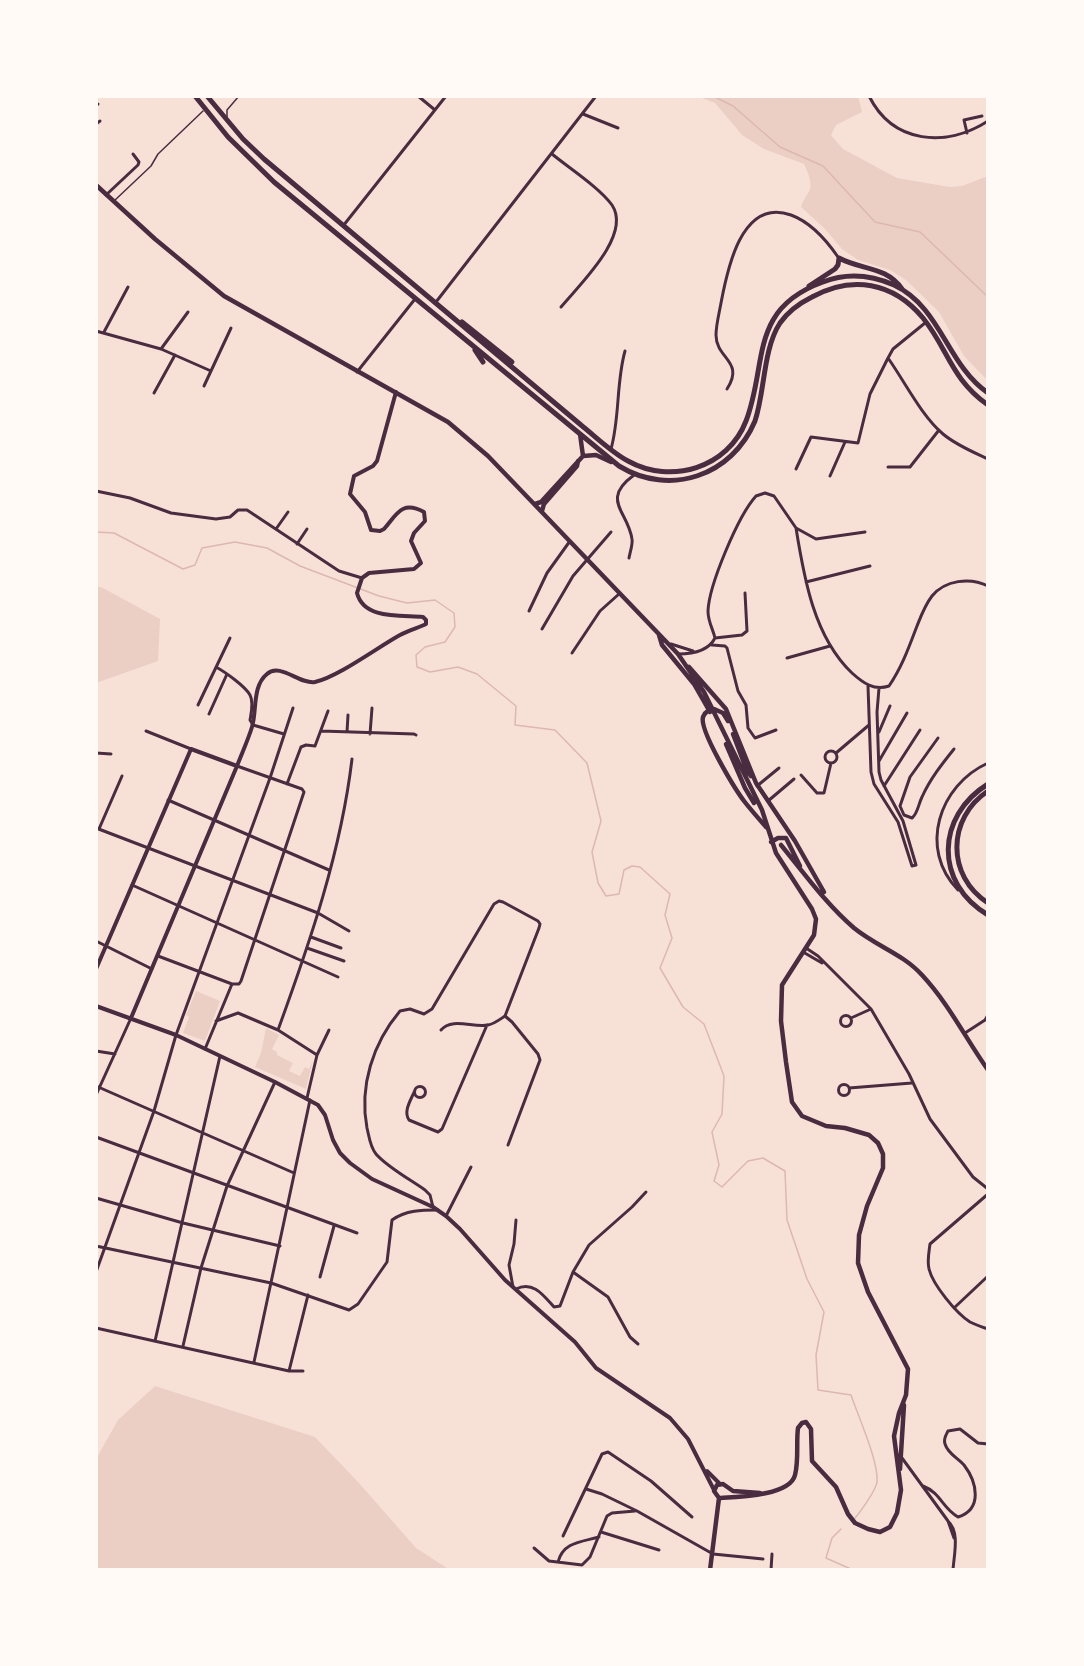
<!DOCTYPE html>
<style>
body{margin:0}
#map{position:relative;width:1084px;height:1666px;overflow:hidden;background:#f7e1d7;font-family:Manrope,sans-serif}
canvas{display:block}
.frame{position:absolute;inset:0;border:98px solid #fffaf5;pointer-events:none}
</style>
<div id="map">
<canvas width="1084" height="1666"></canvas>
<div class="frame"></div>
</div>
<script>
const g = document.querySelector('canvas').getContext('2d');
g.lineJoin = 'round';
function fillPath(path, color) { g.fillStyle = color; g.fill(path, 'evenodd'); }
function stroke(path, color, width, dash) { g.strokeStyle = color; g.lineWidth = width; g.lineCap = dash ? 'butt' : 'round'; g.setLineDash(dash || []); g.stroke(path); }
fillPath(new Path2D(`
 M697 96H858L862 112 836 125 831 135 843 149 897 178 950 187 962 186 988 176V381L964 356 939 312 906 280 890 270 858 260 842 249 824 228 801 207C803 199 808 195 810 189 812 180 807 171 804 164L764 149 742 135 715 103Z
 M96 586 103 588 160 619 158 661 96 683Z
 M196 991 220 1001 205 1041 183 1033 189 1017 186 1015Z
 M266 1028 310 1051 279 1035 272 1049 277 1052V1055L293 1063 289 1071 300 1076 305 1067 309 1069 313 1060 306 1089 255 1067 261 1053Z
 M155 1386 315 1437 359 1483 416 1548 450 1570H96V1459L118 1420Z`), '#ebcfc5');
stroke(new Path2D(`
 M713 96 733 106 780 147 823 166 875 222 920 232 988 297
 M96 532 114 533 183 569 195 565 202 548 235 542 267 548 300 566 379 596 407 603 435 600 454 613 455 627 445 642 425 647 416 655 417 667 430 672 458 667 477 674 516 706 515 725 555 730 587 763 601 821 592 852 598 883 606 896 619 894 624 870 632 866 640 867 670 894 665 915 672 938 660 968 683 1007 704 1024 724 1076 722 1114 712 1132 719 1165 714 1181 722 1187 748 1161 763 1158 785 1171 787 1220 807 1279 824 1312 816 1355 818 1390 851 1395C858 1416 879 1462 877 1482 876 1490 861 1511 855 1518
 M841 1529 832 1538 826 1558 853 1570`), '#dcb8b0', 1.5);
stroke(new Path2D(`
 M227 117V110L239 96
 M114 201 151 166 158 154 203 111`), '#4a2c40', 1.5);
stroke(new Path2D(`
 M418 96 435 110
 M869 96C893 144 946 148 988 121
 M96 106 98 104
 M583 114 618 128
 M96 124 100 121
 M967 133 964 120 982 116
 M552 154C569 168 600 188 612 205 632 235 580 284 561 307
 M106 195 138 165 139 162 133 154
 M343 226 446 96
 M436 302 596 96
 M96 331 161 349 211 371
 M104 332 128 287
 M161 349 188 312
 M888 358C905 382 921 415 943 434 956 445 973 452 988 459
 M357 372 415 299
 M204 386 231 328
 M727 389C745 361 716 359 716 335 716 325 719 314 721 303 727 271 741 197 791 215 810 222 827 241 838 257
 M154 393 175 355
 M611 449C620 417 616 383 625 351
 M888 467H910L939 430
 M796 469 811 437 858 443 870 394 888 358 893 349 925 323
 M830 476 845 442
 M96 491 130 498 171 513 216 519 230 517 238 510H247L339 571 362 578
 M796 528C804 578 814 637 852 673 863 683 874 691 889 686 902 667 909 647 917 626 921 616 925 605 932 596 945 580 970 577 988 586
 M276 529 288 512
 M297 544 307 529
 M629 558C630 552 633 544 632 539 628 511 600 500 634 475
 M806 582 870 566
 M529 611 547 573 570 541
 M542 629 573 576 611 532
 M715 638 742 635 747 631 745 593
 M671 644 693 651
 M712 645 725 646 727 648 738 691 746 705 748 728 755 738 776 730
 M572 653 600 611 619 594
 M678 654C691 654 708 652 715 638 713 629 708 622 708 611 709 585 738 516 756 496L765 493 774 496 796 528 816 539 865 532
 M787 658 830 646
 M216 667C225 672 245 686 250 695 254 702 251 714 250 720L253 725 284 734
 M868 686 871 772 874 784 898 822 912 866 916 865 903 821 881 780 879 772 877 712 879 688
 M198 705 230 638
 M209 714 227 674
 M146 731 191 749
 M321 731 414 734 416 735
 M347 732 348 715
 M879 732 890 706
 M370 734 372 708
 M825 757a6 6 0 1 1 12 0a6 6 0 1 1-12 0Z
 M96 753 111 754
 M836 753 869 725
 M879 761 907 713
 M801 775 817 793H824L831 763
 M287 784 301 747 306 745 315 746 328 711
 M757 786 779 768
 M884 786 920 730
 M168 800 329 870
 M768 801 794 779
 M900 806 904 815 912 818C918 813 918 805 922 797 930 779 942 764 954 749
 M900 806 910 777 938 738
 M96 828 318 913 349 931
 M99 829 122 776
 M132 885 338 977
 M958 890C918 849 939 785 988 763
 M311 937 341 948
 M96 941 152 969
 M307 948 344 961
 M806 948 818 956 871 1009 909 1074 930 1119 973 1177 988 1189
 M803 952 822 963
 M158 956 232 984H239L241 981 304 792 302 789 237 766
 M840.5 1021a5.5 5.5 0 1 1 11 0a5.5 5.5 0 1 1-11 0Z
 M505 1016 512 1022 538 1054 540 1060 508 1145
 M851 1018 871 1009
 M216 1021 238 1013 278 1030 317 1055
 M278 1030C310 942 341 852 352 759
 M965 1033 985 1020 988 1015
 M205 1049 232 984
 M96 1051 115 1054
 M838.5 1090a5.5 5.5 0 1 1 11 0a5.5 5.5 0 1 1-11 0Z
 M96 1086 294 1173
 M414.5 1092a5.5 5.5 0 1 1 11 0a5.5 5.5 0 1 1-11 0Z
 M849 1088 912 1083
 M415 1090C411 1100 403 1111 409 1120L438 1132 442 1129 487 1025
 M96 1095 131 1018
 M307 1098 317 1055 329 1030
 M96 1137 357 1233
 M988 1194 930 1244C929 1252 927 1261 929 1269 933 1285 956 1313 970 1322 976 1325 982 1327 988 1329
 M96 1198 183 1223 280 1246
 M433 1207 430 1195 425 1190C411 1180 387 1167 376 1154 370 1147 369 1136 367 1128 359 1086 373 1043 400 1011L410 1009 424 1014 432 1009 494 904 499 901 503 902 538 921 540 924 539 928 505 1016C499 1020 494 1024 488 1025 473 1028 452 1017 441 1030
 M446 1216 471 1167
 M96 1246 271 1283 349 1310 358 1304 387 1262 392 1220C406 1210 422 1210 438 1210
 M96 1272 154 1111 176 1035 270 778 293 708
 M573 1272 608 1297 630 1337 638 1344
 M320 1277 334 1226
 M513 1287 509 1265 514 1244 516 1220
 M516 1289C533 1280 544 1296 554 1307L560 1306 573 1272 589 1245 632 1207 646 1192
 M954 1308 988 1276
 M96 1328 289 1371H303
 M155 1341 220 1056
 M183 1346 201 1268 227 1186 275 1082
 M254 1362 310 1100
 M289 1371 308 1295
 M988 1401V1412
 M902 1458 948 1521C960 1532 954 1554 953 1570
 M923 1486C941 1493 942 1508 958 1517 983 1509 977 1482 964 1465 958 1458 948 1454 945 1444 943 1439 946 1435 948 1431L960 1429 978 1443 988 1444
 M586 1489 602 1494 637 1511 713 1554 763 1559
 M948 1521 954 1538
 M601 1532 659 1550
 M563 1536 602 1454 608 1452 651 1481 692 1517
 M534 1548 549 1561 582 1565 590 1557 607 1516 612 1513 635 1511
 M558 1562C563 1542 581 1542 599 1537
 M771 1570 772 1554`), '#4a2c40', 3);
stroke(new Path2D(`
 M96 969 191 749 237 766
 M96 1006 176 1035 275 1082 318 1105 325 1115 333 1140 340 1153 350 1163 372 1179 433 1207 446 1216 460 1229 505 1280 575 1342 596 1368 670 1418 688 1439 714 1490
 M131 1018 237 766C242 753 248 740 252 727 257 711 252 686 267 674 280 662 300 685 315 682 338 677 378 647 400 635 409 630 418 628 426 624V620L423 617C401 615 364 620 357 593L362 578 369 573 414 569 421 563 411 541 414 533 425 521 424 512C402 500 397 514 384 529L380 531 371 530 365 512 350 494 354 476 373 466 377 461 396 392
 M707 1471 720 1484`), '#4a2c40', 4);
stroke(new Path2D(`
 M96 185 155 239 224 296 448 422 488 456 678 654 704 692 762 810 776 853 812 909 816 919 814 935 782 985 781 1021 786 1062 792 1102 802 1116 826 1126 845 1128 869 1135 878 1143 883 1154V1168L867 1206 859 1235 858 1263 868 1292 908 1369 906 1395 899 1413 894 1436 901 1490 897 1513 890 1527 880 1532 868 1529 855 1523 848 1514 836 1487 812 1461 811 1429 806 1422 802 1423 798 1428C796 1443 799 1460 795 1475 790 1496 737 1497 719 1498L714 1491 717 1485 723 1484 733 1491 760 1493
 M580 434 583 456
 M535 504 541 502 583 456 596 455 611 462
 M542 511 544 504 577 466 578 461
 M659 635 662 645 694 684 710 712
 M689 667 726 709 756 783 795 841 824 892
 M728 721 723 713 714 709C710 710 705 711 703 717 699 730 735 789 744 801 751 810 759 819 766 827
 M733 734 747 771 751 776
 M726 744 745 788 754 803
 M771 842 778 838H786L800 866
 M781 845C804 873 826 904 854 928 876 946 903 954 922 975 949 1004 966 1039 988 1070
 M900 1469 904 1405
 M710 1570 719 1498`), '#4a2c40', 4.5);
stroke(new Path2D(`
 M195 96 228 137 274 182 619 466C670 497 732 476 755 421 765 391 763 349 780 323 787 313 800 303 812 297 852 275 893 282 923 318 948 349 951 379 988 405
 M207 96 243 139 264 159 581 425C596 437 611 452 628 461 671 485 728 468 746 421 768 364 748 309 823 282 846 273 871 275 894 285 941 307 947 365 988 393
 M809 286 835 269 838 265 839 258C861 270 886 266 902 289
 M462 322 512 362
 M475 350 483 362
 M988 784C936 816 934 883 988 915
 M988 791C947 818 946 876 988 903`), '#4a2c40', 5);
</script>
